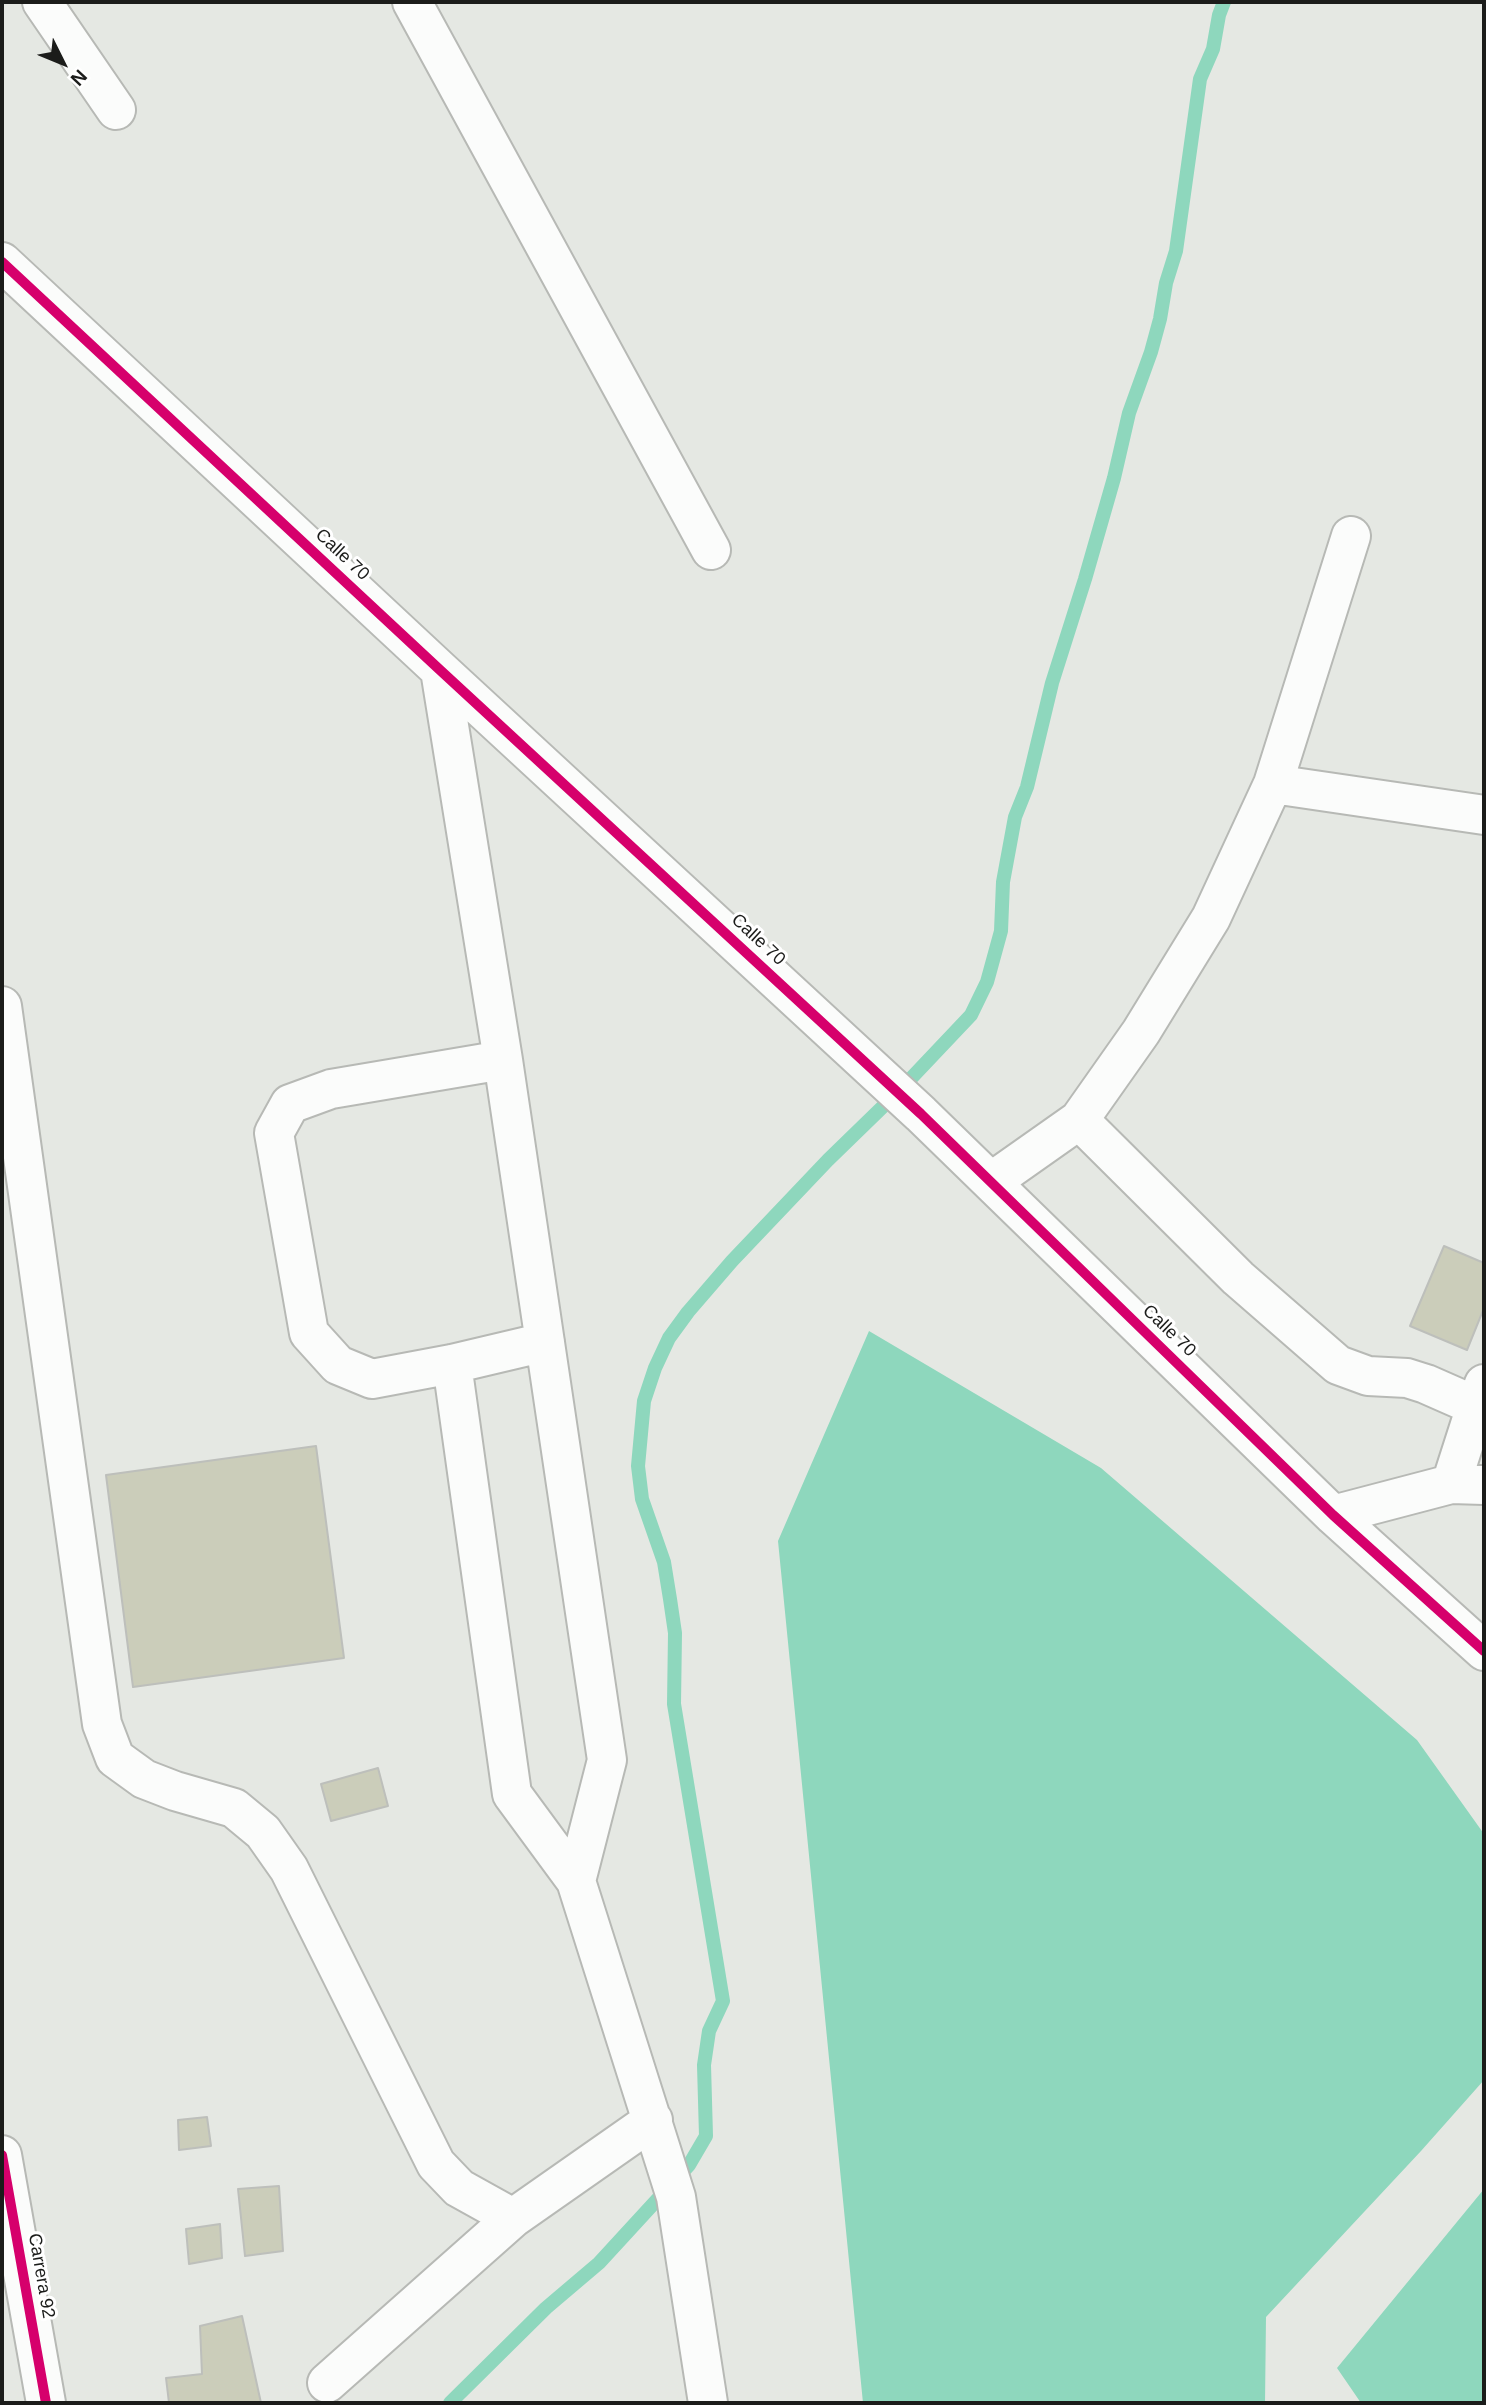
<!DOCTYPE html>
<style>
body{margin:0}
#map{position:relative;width:1486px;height:2405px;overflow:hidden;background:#e5e8e3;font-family:Helvetica,sans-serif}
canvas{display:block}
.frame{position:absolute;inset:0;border:4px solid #1b1c1a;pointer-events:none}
.north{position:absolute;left:28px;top:28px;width:70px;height:70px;-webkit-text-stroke:5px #fff;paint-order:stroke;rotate:133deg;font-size:19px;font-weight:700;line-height:28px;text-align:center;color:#1b1c1a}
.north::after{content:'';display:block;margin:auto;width:24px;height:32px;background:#1b1c1a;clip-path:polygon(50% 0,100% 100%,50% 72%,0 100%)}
</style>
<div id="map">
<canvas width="1486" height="2405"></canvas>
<div class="frame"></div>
<div class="north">N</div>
</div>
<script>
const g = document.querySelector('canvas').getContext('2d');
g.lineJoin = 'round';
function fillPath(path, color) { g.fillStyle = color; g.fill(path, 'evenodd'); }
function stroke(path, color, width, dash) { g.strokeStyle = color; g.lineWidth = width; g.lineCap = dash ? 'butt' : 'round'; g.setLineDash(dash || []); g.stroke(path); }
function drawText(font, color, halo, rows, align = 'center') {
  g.font = font + ' Helvetica,sans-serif'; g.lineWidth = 6; g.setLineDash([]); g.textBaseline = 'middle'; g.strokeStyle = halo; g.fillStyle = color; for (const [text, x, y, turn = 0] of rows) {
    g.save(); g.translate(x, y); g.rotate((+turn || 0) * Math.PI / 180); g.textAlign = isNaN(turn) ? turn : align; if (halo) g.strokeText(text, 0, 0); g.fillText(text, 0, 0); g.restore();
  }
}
fillPath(new Path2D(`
 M869 1331 1101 1468 1417 1740 1484 1834V2080L1421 2151 1266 2317 1265 2403H863L778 1541Z
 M1484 2189V2403H1361L1337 2368Z`), '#8ed7bd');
stroke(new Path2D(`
 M450 2403 546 2308 599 2263 689 2165 706 2136 704 2065 709 2031 723 2001 674 1704 675 1633 670 1599 664 1562 642 1499 638 1466 644 1401 655 1368 669 1338 688 1312 732 1261 828 1160 900 1090 971 1015 987 982 1001 931 1003 882 1015 817 1027 787 1052 683 1085 579 1114 478 1129 413 1151 352 1160 319 1166 283 1176 251 1200 79 1213 49 1219 15 1224 2`), '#8ed7bd', 14);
const building = new Path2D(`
 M1444 1246 1484 1263V1308L1467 1350 1410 1326Z
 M316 1446 344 1658 133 1687 106 1475Z
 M378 1768 388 1806 331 1821 321 1784Z
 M207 2117 211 2146 179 2150 178 2120Z
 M279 2186 283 2251 245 2256 238 2189Z
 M220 2224 222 2258 189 2264 186 2229Z
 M242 2316 261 2403H169L166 2378 202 2374 200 2326Z`);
fillPath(building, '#cbcdba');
stroke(building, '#bdbfbb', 2);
const minor = new Path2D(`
 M42 2 116 110
 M412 2 711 550
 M2 262 440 670 921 1114 1333 1515 1484 1651
 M1351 536 1273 784 1211 918 1141 1032 1079 1120 1238 1278 1338 1365 1368 1376 1407 1378 1426 1384 1476 1406 1484 1384
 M440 670 503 1060 607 1760 576 1881 676 2197 708 2403
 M1273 784 1484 815
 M2 1006 102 1724 115 1758 144 1779 175 1791 234 1808 263 1832 289 1869 436 2164 459 2188 513 2218 653 2120
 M503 1060 331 1089 290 1104 274 1133 309 1333 338 1365 372 1379 452 1364 545 1342
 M991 1182 1079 1120
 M452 1364 512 1794 576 1881
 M1451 1484 1476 1406
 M1333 1515 1451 1484 1484 1485
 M2 2155 46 2403
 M327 2383 513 2218`);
stroke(minor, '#b7b9b5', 42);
stroke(minor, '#fbfcfb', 38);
stroke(new Path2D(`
 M2 262 440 670 921 1114 1333 1515 1484 1651
 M2 2155 46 2403`), '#d6006c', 10);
drawText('18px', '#1b1c1a', '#fff', [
 ["Calle 70",342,555,43],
 ["Calle 70",758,940,43],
 ["Calle 70",1169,1331,44],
 ["Carrera 92",41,2276,80]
]);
</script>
